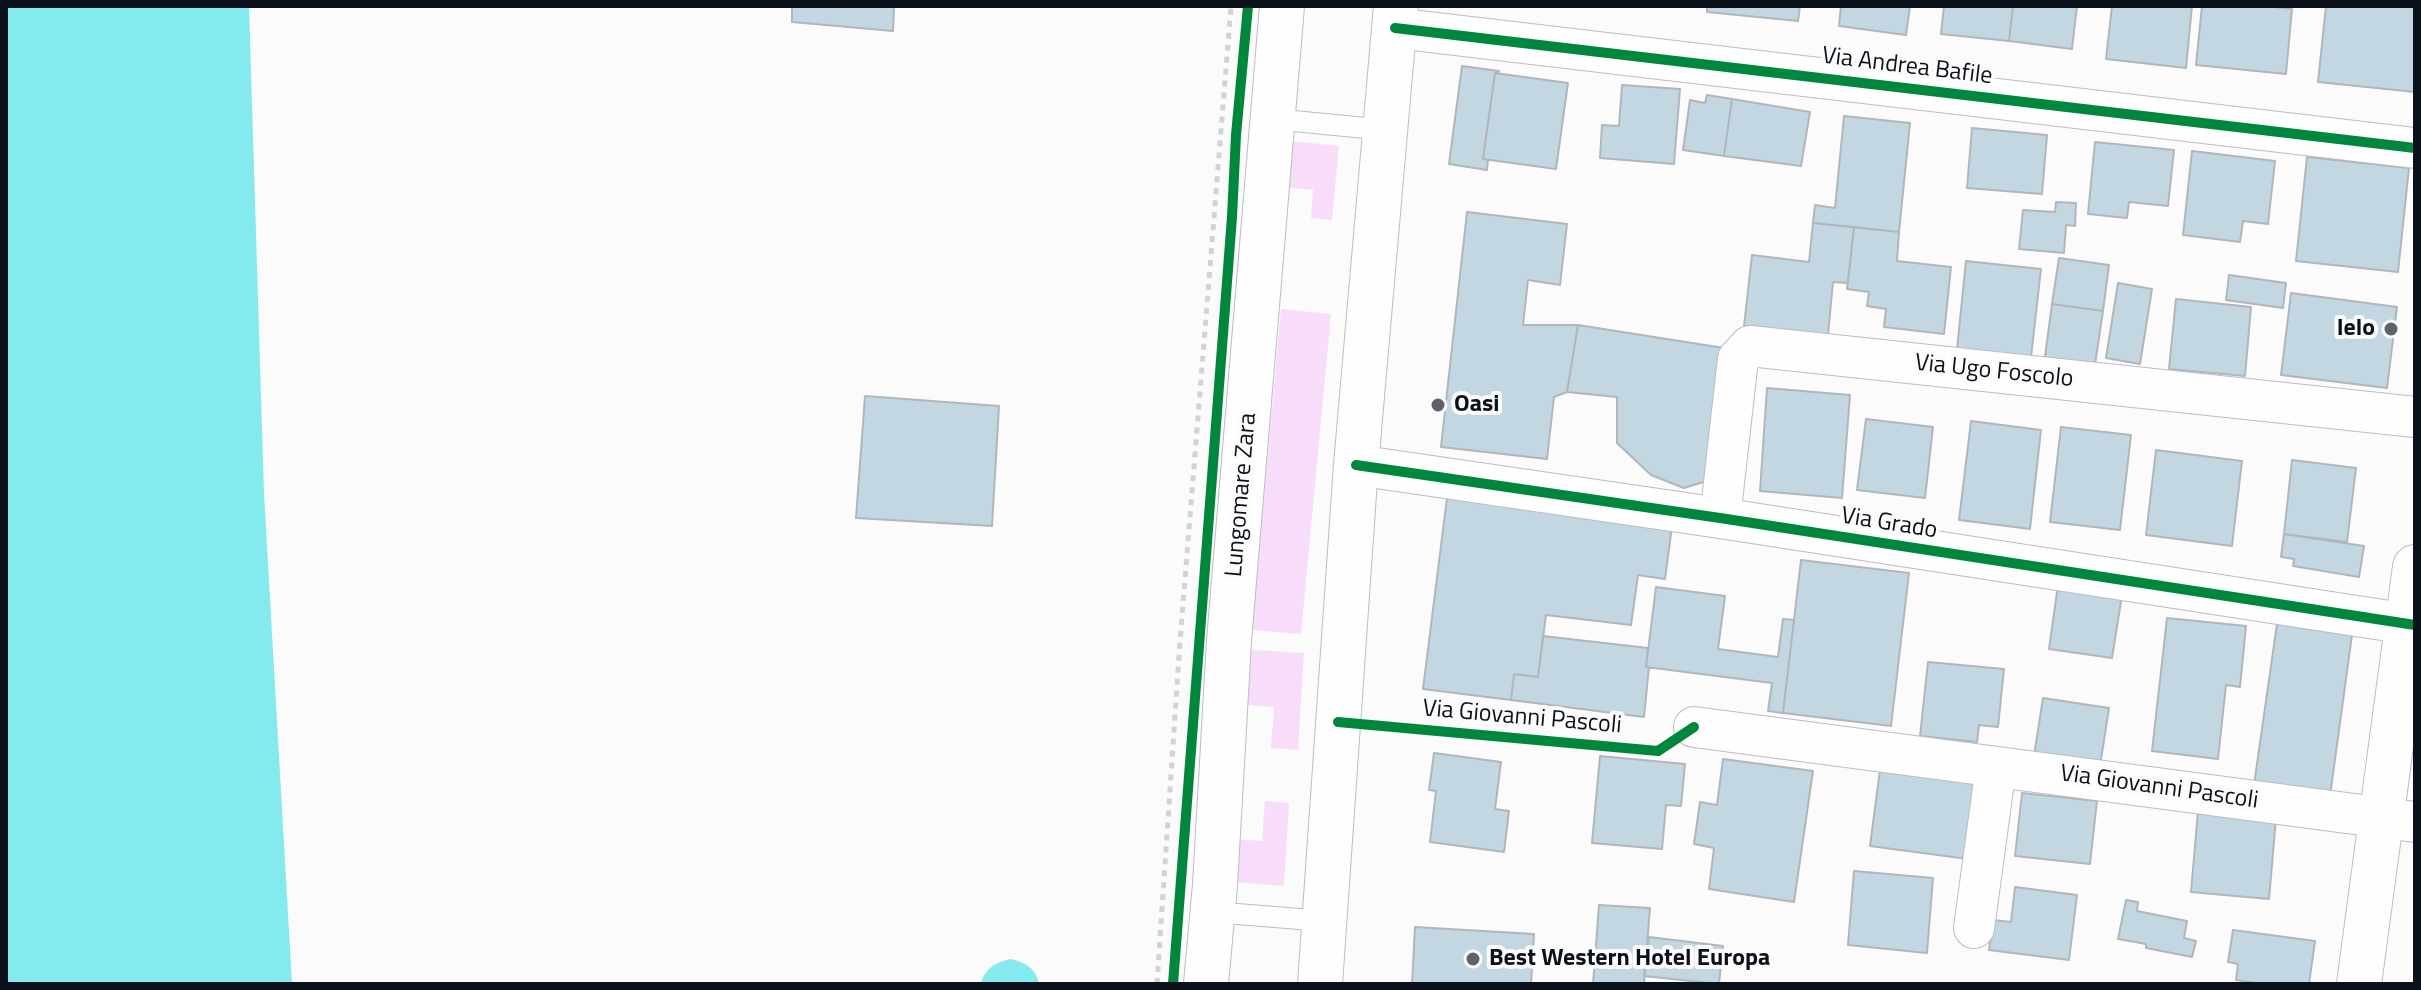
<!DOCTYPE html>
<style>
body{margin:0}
#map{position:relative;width:2421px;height:990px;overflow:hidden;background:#fbfbfb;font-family:"Titillium Web",sans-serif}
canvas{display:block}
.frame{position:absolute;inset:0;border:8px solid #0b111b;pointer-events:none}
</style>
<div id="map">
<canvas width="2421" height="990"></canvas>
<div class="frame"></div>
</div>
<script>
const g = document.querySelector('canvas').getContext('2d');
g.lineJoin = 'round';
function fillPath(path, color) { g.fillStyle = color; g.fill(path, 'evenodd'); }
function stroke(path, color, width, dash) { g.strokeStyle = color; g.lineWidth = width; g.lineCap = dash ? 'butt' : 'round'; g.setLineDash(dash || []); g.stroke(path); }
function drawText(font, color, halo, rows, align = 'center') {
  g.font = font + ' "Titillium Web",sans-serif'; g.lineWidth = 8; g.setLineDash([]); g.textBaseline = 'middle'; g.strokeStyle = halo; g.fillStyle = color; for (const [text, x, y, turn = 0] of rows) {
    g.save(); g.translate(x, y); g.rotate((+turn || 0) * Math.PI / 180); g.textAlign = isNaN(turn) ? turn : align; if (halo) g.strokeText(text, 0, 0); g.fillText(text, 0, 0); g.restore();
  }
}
fillPath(new Path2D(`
 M1291 141 1339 146 1332 220 1311 218 1313 190 1286 187Z
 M1281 309 1331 314 1301 634 1252 630Z
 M1251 650 1304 653 1298 750 1271 748 1274 707 1248 705Z
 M1265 801 1289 803 1284 886 1232 882 1235 839 1262 841Z`), '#f7ddf9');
fillPath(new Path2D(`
 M6 6H249L264 493 292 984H6Z
 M1010 959C1025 962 1036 968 1039 984H981C985 968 995 963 1010 959Z`), '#84eaee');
const building = new Path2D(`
 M792 6H894L893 31 792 22Z
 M1707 6H1800L1798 21 1707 12Z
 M1841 6H1910L1906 35 1839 26Z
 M1944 6H2013L2009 41 1941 34Z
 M2013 6H2077L2072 49 2009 41Z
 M2112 6H2192L2186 68 2106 59Z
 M2202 6H2264L2292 9 2286 74 2196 65Z
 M2326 6H2415V92L2318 82Z
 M1462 66 1499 71 1498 73H1495L1483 159 1488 160 1487 170 1449 164Z
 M1495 73 1568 83 1556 169 1483 159Z
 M1622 85 1680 89 1674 164 1600 158 1602 125 1619 126Z
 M1707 95 1732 99 1724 156 1683 150 1690 100 1705 103Z
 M1732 99 1810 112 1801 166 1724 156Z
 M1844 116 1910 123 1899 232 1813 223 1815 205 1835 208Z
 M1972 128 2047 135 2042 194 1967 188Z
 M2095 142 2174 150 2168 206 2129 202 2127 218 2088 214Z
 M2192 151 2275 161 2268 224 2243 221 2240 242 2183 235Z
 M2307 157 2409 168 2398 272 2296 261Z
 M2056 202 2076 203 2075 226 2066 225 2064 253 2019 249 2023 210 2055 212Z
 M1467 212 1567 224 1560 285 1528 280 1523 325H1578L1567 392 1554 397 1547 459 1441 447Z
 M1813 223 1854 227 1848 283 1833 282 1828 335 1744 326 1752 255 1809 262Z
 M1854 227 1899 232 1897 261 1951 267 1944 334 1884 327 1886 309 1867 306 1869 292 1847 289Z
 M2059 258 2109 265 2103 311 2052 304Z
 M1966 261 2041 269 2031 357 1957 349Z
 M2229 275 2286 283 2283 308 2226 300Z
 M2118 283 2152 289 2140 364 2106 358Z
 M2291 293 2397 307 2387 388 2281 375Z
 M2176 299 2251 307 2245 376 2169 369Z
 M2052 304 2103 311 2094 371 2044 364Z
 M1578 325 1724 348 1713 479 1684 488 1651 475 1617 443V397L1567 392Z
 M1767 388 1850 395 1842 498 1760 491Z
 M865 396 999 406 992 526 856 518Z
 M1866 419 1933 427 1925 498 1857 490Z
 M1971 421 2041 430 2030 529 1959 520Z
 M2061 427 2131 435 2120 530 2050 522Z
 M2156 450 2242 461 2232 546 2146 535Z
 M2292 460 2356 468 2347 542 2284 534Z
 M1448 490 1673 519 1665 579 1638 575 1631 625 1546 615 1538 677 1514 674 1511 700 1423 689Z
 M2284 534 2364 546 2359 577 2293 566 2294 559 2281 557Z
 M1801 560 1909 573 1891 726 1783 713Z
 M2058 585 2122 595 2112 658 2049 649Z
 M1656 587 1725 596 1718 649 1778 657 1783 619 1794 620 1783 713 1768 711 1772 683 1646 667Z
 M2167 618 2246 626 2240 687 2226 685 2218 759 2152 751Z
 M2277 624 2352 635 2329 803 2253 792Z
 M1543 636 1648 648 1646 667H1649L1644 717 1511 700 1514 674 1538 677Z
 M1928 662 2004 669 1998 727 1979 725 1977 742 1920 736Z
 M2043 698 2109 708 2100 766 2034 756Z
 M1434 753 1501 762 1495 809 1509 811 1504 852 1430 842 1436 791 1429 790Z
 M1600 756 1685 764 1681 806 1666 805 1662 849 1592 843Z
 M1723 759 1813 771 1794 902 1709 889 1714 848 1694 844 1700 802 1717 805Z
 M1880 770 1978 782 1968 859 1870 846Z
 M2022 793 2097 801 2090 864 2015 856Z
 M2198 811 2276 818 2269 899 2191 892Z
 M1854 871 1933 878 1927 953 1848 945Z
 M2015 887 2077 895 2069 960 1989 950 1993 920 2011 922Z
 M2126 900 2138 902 2137 911 2187 921 2184 938 2196 941 2192 957 2146 948V944L2118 939Z
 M1599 905 1650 908 1644 984H1593Z
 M1415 927 1534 934 1531 984H1412Z
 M2233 930 2315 941 2309 984H2262L2236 980 2238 964 2228 962Z
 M1649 937 1723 946 1719 984 1644 976Z`);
fillPath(building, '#c2d7e1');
stroke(building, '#b0b6ba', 2);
const lane = new Path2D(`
 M1273 119 1386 130
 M1212 912 1325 921`);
const street = new Path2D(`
 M1395 28 2415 148
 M1356 465 1720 518 2415 625
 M1720 518 1738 359 1750 346 2415 417
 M1694 727 2415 822
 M1974 928 1996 767`);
const secondary = new Path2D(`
 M1206 984 1215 885 1229 641 1282 6
 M1320 984 1356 465 1396 6
 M2359 984 2415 567`);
stroke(lane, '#babdc2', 22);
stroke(street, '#babdc2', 42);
stroke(secondary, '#babdc2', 46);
stroke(new Path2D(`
 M1157 984 1180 641 1231 6`), '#d2d3d4', 5, [6, 6]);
stroke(lane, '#fefefe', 20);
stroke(street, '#fefefe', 40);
stroke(secondary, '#fefefe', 44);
stroke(new Path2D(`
 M1395 28 2415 148
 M1356 465 1720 518 2415 625
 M1338 722 1658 751 1694 727
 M1173 984 1232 217 1236 135 1248 6`), '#00873e', 10);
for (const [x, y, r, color] of [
 [2391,329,8,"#5f6369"],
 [1438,405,8,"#5f6369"],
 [1473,959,8,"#5f6369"]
]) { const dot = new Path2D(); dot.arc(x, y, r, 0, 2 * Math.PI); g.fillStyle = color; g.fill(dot); stroke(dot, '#fbfbfb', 3); }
drawText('24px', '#0b111b', '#fbfbfb', [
 ["Via Andrea Bafile",1907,67,7],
 ["Via Ugo Foscolo",1994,372,6],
 ["Lungomare Zara",1242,495,-85],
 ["Via Grado",1889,524,9],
 ["Via Giovanni Pascoli",1522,718,5],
 ["Via Giovanni Pascoli",2159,788,8]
]);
drawText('bold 24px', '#0b111b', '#fbfbfb', [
 ["Ielo",2375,329,"right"],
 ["Oasi",1454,405],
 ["Best Western Hotel Europa",1489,959]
], 'left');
</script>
